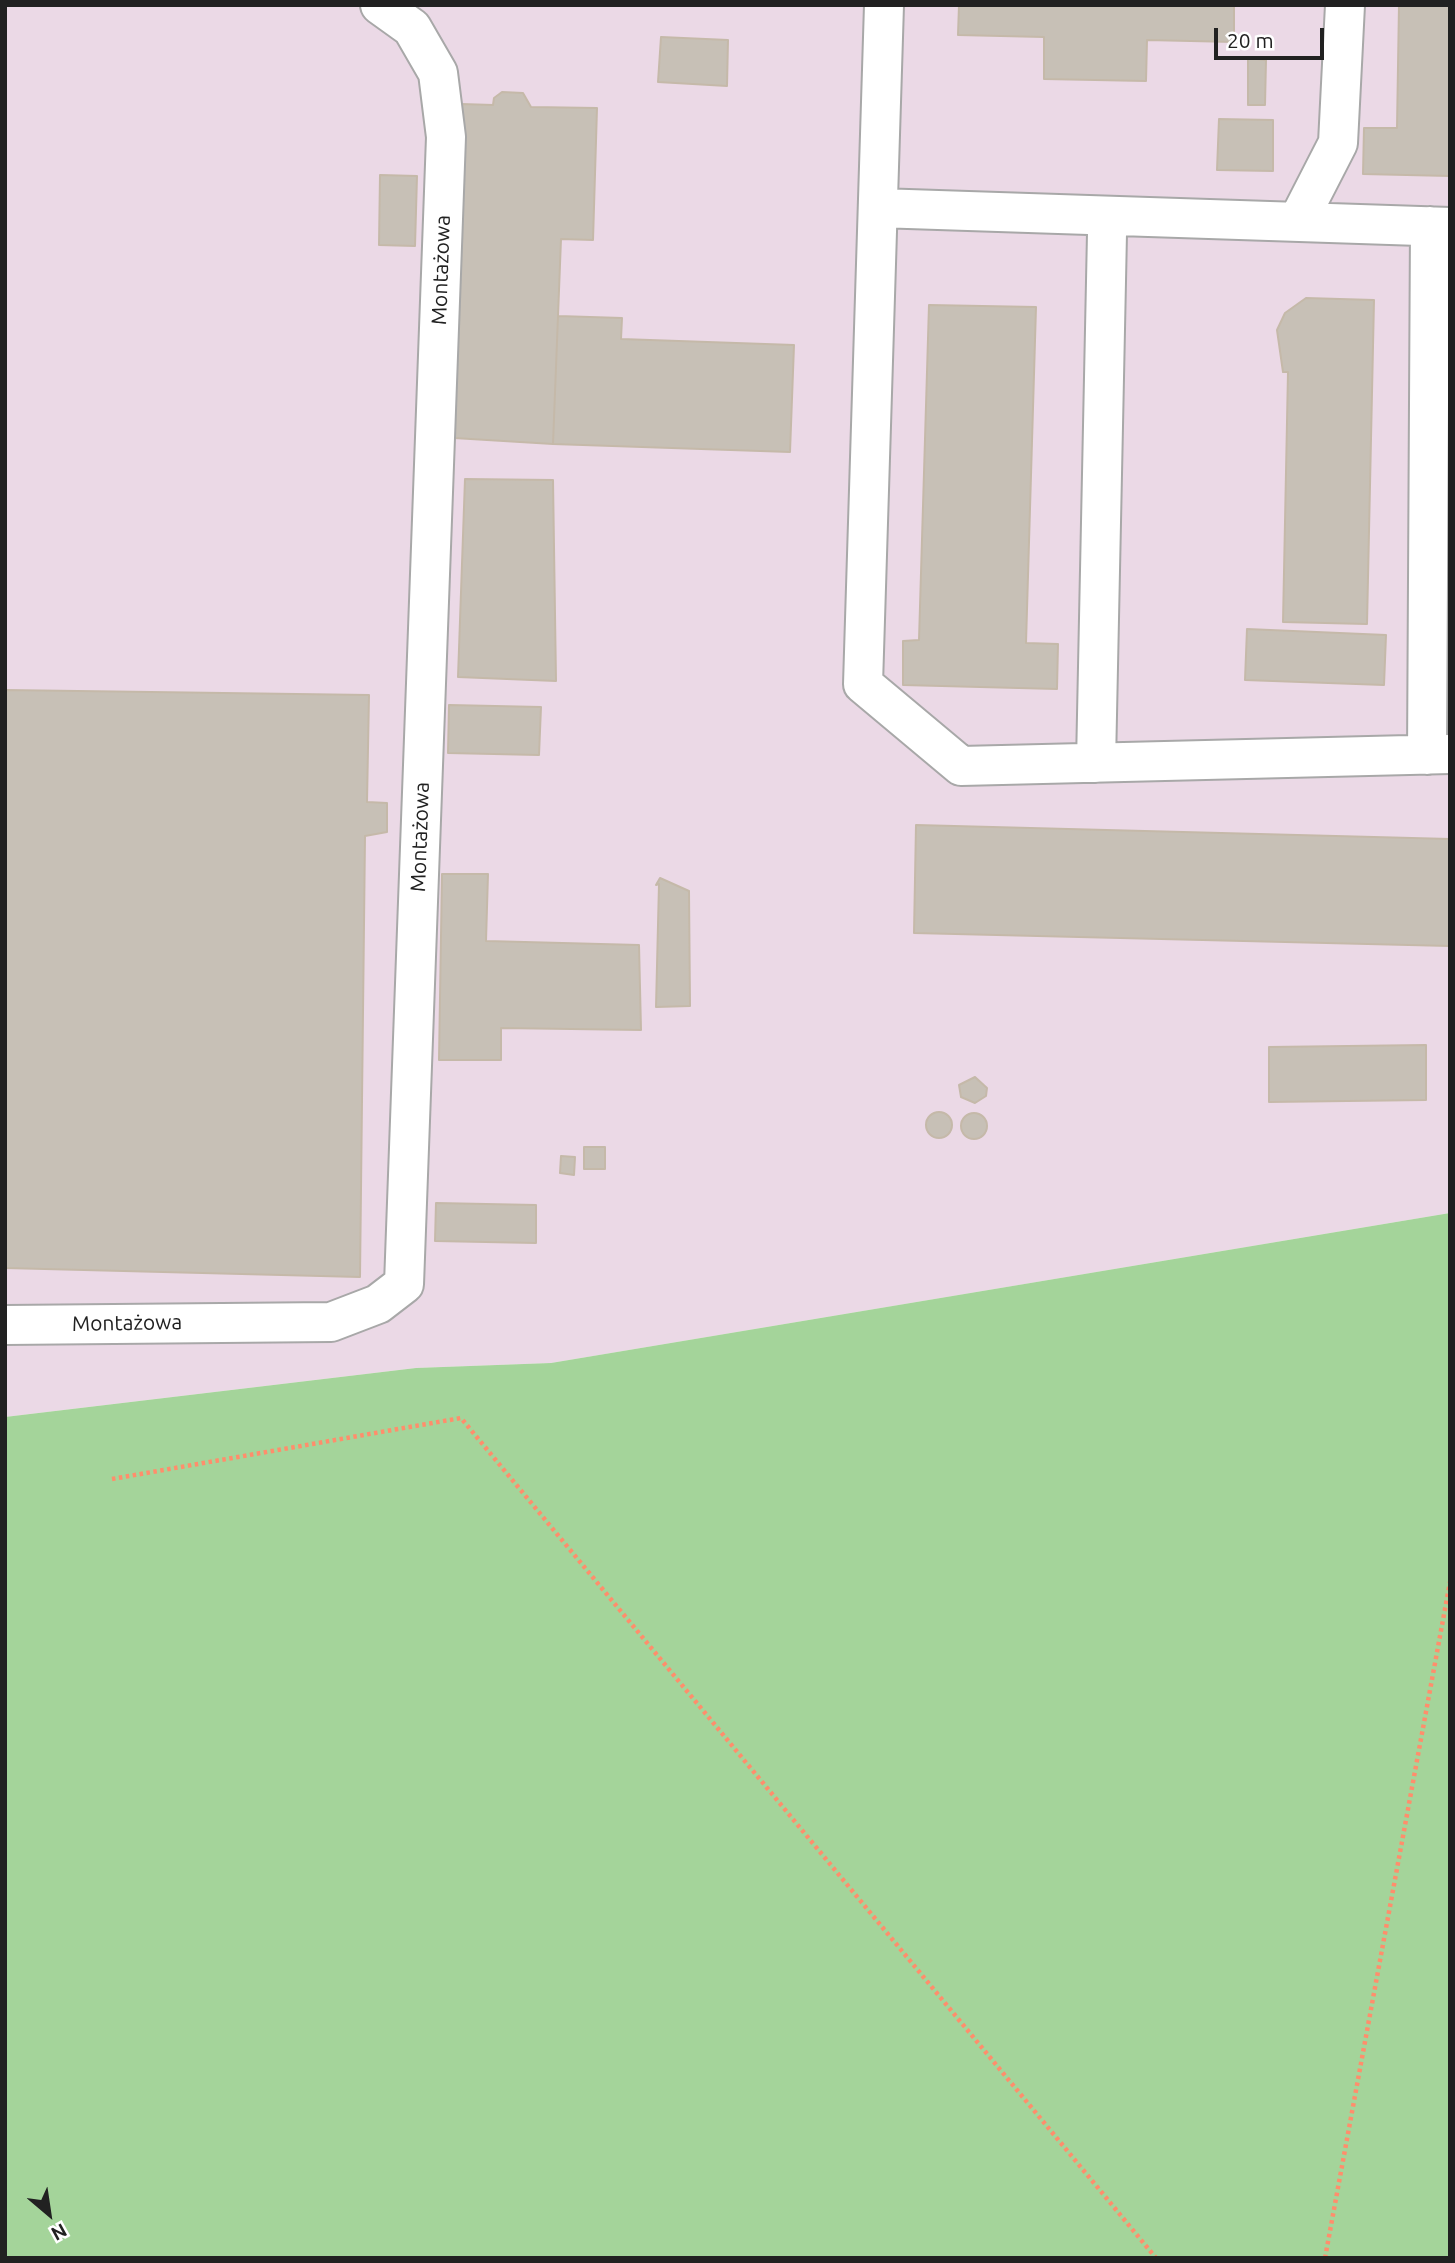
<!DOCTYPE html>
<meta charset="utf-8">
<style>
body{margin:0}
#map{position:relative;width:1455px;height:2263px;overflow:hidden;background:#f2f0e8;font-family:Ubuntu,sans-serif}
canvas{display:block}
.frame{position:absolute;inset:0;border:7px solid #212121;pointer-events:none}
.north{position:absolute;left:14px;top:2179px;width:70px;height:70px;-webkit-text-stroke:5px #fff;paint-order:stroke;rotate:151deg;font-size:19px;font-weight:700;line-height:28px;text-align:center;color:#212121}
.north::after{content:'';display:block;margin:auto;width:24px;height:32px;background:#212121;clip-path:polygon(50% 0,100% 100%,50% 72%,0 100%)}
.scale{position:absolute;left:1214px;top:28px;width:110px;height:32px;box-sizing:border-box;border:4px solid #212121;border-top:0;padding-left:9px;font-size:21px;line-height:24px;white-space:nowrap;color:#212121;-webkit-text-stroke:5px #fff;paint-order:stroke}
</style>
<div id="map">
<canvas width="1455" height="2263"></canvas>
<div class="frame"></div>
<div class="north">N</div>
<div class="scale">20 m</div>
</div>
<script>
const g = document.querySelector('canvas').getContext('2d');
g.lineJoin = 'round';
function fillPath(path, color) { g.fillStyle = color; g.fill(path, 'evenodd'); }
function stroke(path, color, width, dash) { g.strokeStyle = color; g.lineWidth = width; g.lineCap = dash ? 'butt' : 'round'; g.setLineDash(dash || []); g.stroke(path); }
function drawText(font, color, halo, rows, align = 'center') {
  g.font = font + ' Ubuntu,sans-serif'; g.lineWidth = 6; g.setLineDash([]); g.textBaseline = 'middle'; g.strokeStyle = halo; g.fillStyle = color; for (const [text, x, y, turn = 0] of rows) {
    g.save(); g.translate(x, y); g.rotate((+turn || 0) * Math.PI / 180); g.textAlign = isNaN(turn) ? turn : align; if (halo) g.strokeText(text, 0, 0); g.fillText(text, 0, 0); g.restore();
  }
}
fillPath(new Path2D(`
 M5 5H1450V1213L551 1363 416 1368 5 1417Z`), '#ebd9e6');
fillPath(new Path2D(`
 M1450 1213V2258H5V1417L416 1368 551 1363Z`), '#a4d49a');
const building = new Path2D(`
 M959 5H1234V42L1147 40 1146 81 1044 79V37L958 35Z
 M1399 5H1450V176L1363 174 1364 128H1397Z
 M661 37 728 40 727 86 658 82Z
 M1248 58 1266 60 1265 105H1248Z
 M502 92 523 93 531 107 597 108 593 240 561 239 553 444 454 438 461 104 493 105 494 98Z
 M1219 119 1273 120V171L1217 170Z
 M380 175 417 176 415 246 379 245Z
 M1306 298 1374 300 1367 624 1283 622 1288 372H1283L1277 330 1285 313Z
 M929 305 1036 307 1026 643 1058 644 1057 689 903 685V641L919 640Z
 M558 316 622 318 621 339 794 345 790 452 553 444Z
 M465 479 553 480 556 681 458 677Z
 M1247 629 1386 635 1384 685 1245 680Z
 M5 690 369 695 367 802 387 803V832L365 836 360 1277 5 1268Z
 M449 705 541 707 539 755 448 753Z
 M916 825 1450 839V946L914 933Z
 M442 874H488L486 941 639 945 641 1030 501 1028V1060H439Z
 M660 878 689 891 690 1006 656 1007 659 884 656 885Z
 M1426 1045V1100L1269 1102V1047Z
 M975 1077 987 1088 986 1096 975 1103 961 1097 959 1085Z
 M926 1125a13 13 0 1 1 26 0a13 13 0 1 1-26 0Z
 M961 1126a13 13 0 1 1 26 0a13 13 0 1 1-26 0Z
 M584 1147H605V1169H584Z
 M561 1156 575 1157 574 1175 560 1173Z
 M436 1203 536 1205V1243L435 1241Z`);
fillPath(building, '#c7c0b6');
stroke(building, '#c5b9a9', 2);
const minor = new Path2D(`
 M884 5 863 684 961 766 1450 754
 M878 208 1450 227
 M1298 221 1338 143 1345 5
 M1427 755 1430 226
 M1096 763 1107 233
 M5 1325 331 1322 378 1304 404 1284 446 137 438 73 412 28 380 5`);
stroke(minor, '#a8a8a8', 42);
stroke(new Path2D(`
 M112 1479 461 1418 1156 2258
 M1325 2258 1450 1582`), '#ff8e6c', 4.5, [3.5, 3.5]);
stroke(minor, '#fff', 38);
drawText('21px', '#212121', '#fff', [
 ["Montażowa",441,270,-88],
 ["Montażowa",420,837,-88],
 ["Montażowa",127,1323,-1]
]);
</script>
